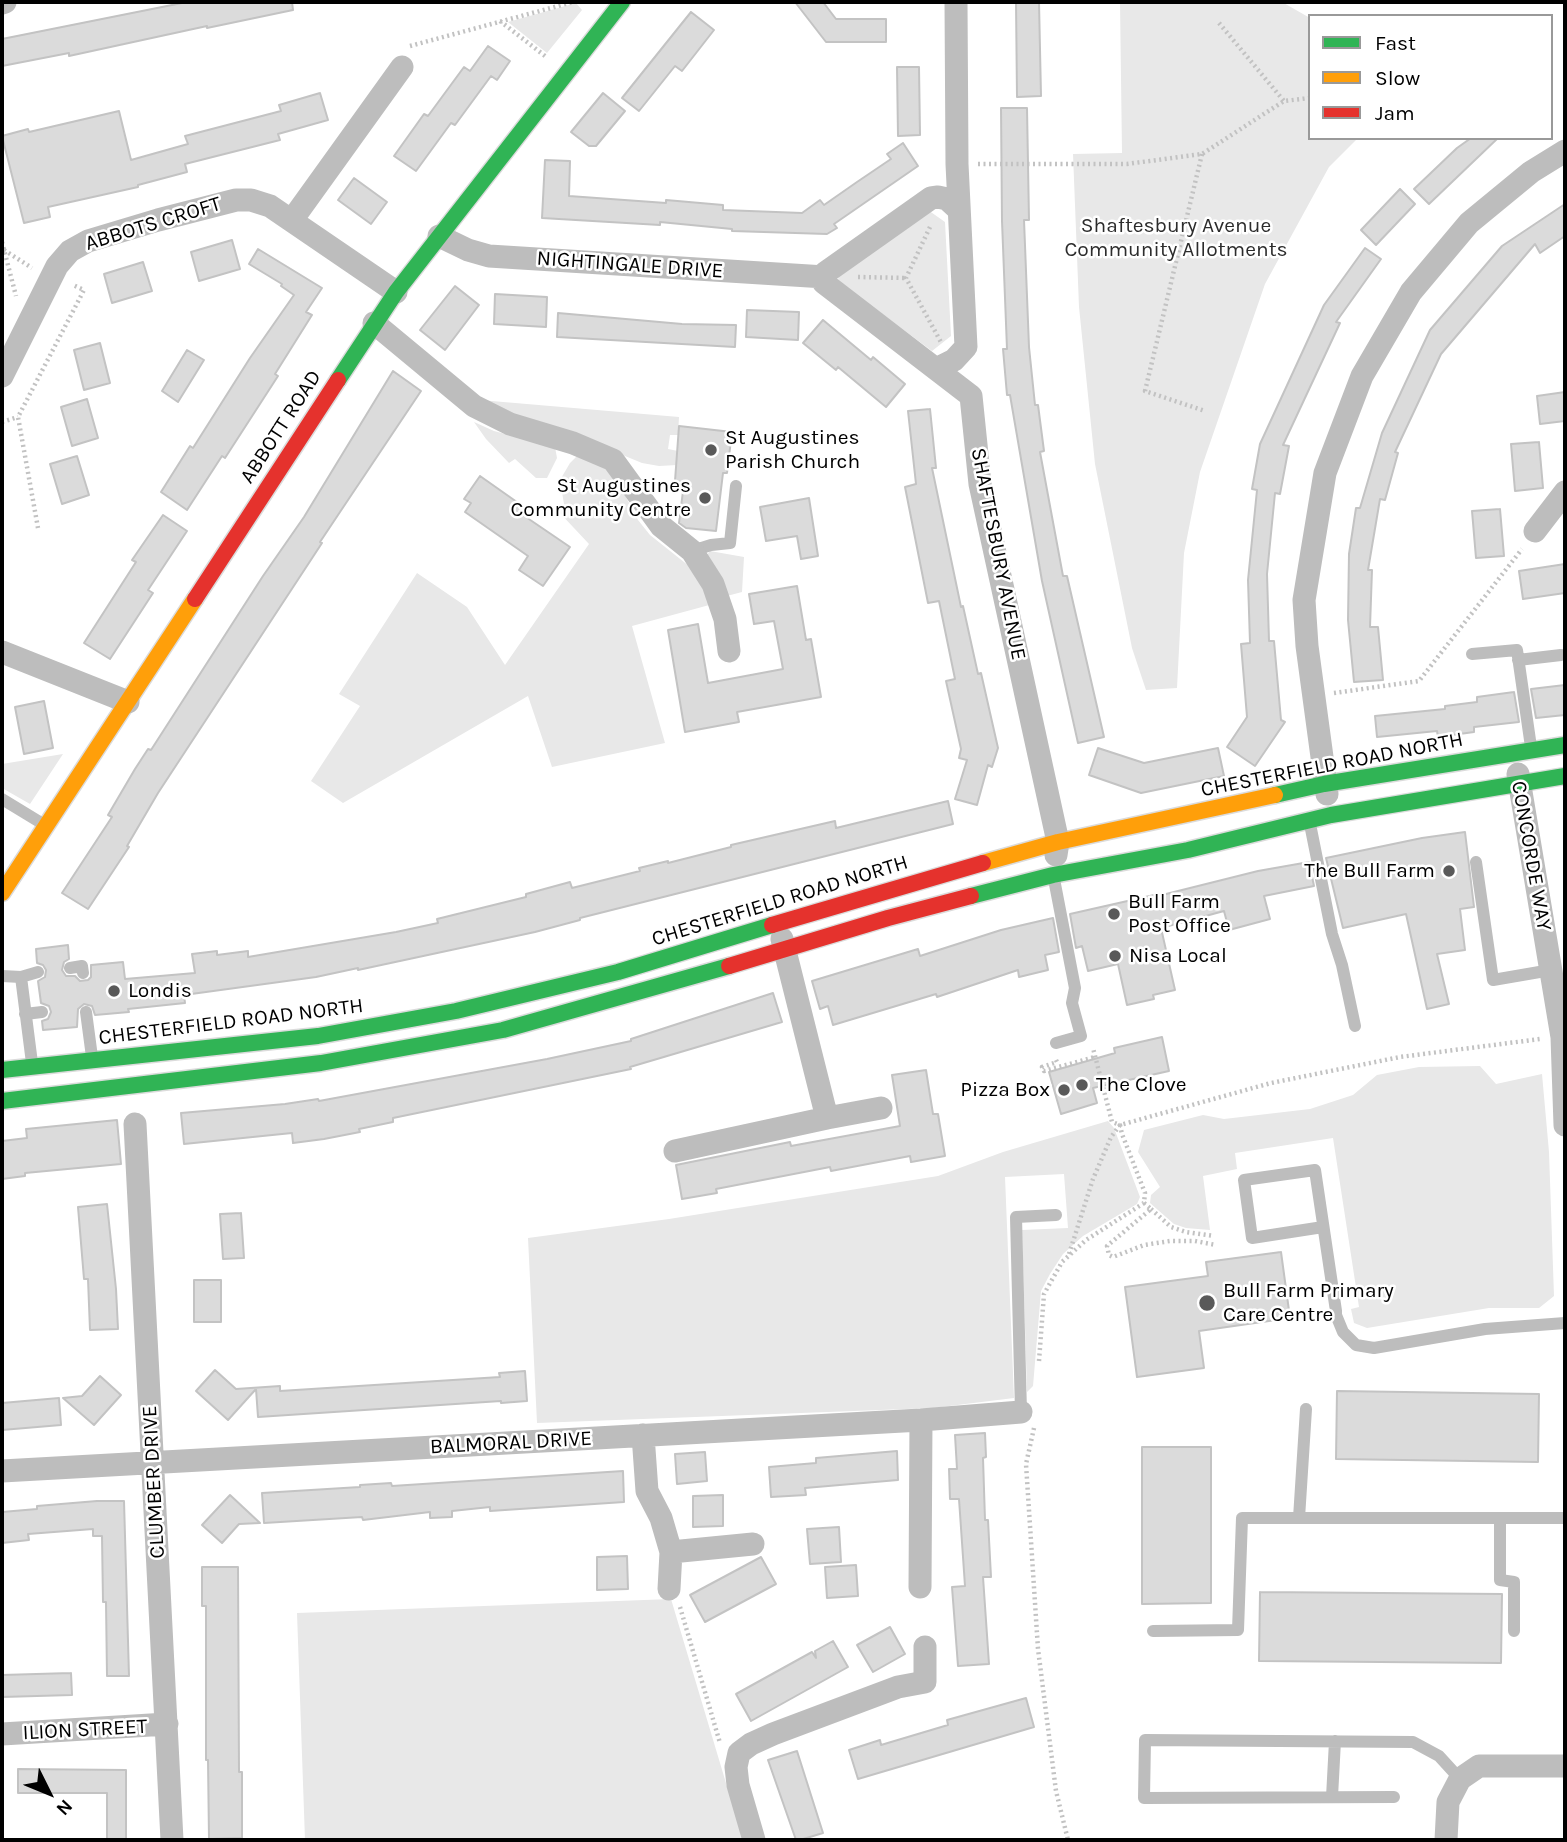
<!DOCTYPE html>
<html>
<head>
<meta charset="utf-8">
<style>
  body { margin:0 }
  #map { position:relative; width:1567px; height:1842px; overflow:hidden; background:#fff; font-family:Karla,sans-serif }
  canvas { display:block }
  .frame { position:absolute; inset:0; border:4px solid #000; pointer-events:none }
  .legend { position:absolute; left:1308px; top:14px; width:245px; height:126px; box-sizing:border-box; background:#fff; border:2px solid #999; margin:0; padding:9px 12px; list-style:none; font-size:21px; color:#000 }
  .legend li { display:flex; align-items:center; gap:14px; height:35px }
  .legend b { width:35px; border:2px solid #999 }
  .north { position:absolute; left:14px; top:1758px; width:70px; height:70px; -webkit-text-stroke:5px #fff; paint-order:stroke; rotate:133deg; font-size:19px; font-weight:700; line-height:28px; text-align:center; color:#000 }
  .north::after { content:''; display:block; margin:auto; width:24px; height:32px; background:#000; clip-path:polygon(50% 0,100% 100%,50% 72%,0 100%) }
</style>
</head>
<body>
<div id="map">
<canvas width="1567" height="1842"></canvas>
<div class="frame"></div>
<ul class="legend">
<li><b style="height:9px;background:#30b455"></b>Fast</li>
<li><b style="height:9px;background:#ff9f0a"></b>Slow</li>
<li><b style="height:9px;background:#e5322d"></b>Jam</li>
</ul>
<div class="north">N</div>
</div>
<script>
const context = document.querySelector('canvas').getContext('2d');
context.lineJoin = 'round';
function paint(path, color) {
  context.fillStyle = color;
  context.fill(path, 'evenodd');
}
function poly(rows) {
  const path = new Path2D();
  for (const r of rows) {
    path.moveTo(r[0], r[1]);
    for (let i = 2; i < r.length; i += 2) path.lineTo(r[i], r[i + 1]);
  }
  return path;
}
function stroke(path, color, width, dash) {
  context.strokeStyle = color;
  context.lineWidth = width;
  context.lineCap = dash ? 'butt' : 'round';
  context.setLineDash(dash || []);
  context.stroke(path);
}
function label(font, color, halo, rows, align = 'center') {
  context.font = font + ' Karla,sans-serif';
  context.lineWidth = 5;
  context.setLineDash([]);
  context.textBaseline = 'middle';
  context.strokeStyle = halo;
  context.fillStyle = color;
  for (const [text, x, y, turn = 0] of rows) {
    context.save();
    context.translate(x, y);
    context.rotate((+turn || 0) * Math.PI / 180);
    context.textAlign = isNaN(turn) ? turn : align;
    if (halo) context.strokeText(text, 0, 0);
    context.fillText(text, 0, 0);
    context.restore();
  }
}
const green = poly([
  [1120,2,1282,2,1310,18,1310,138,1358,138,1329,167,1265,284,1200,472,1184,553,1177,688,1146,690,1132,648,1095,464,1079,307,1073,154,1122,153],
  [576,3,582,10,547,53,508,22],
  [928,210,945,222,951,336,932,351,838,281,839,271],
  [480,400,679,417,678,435,670,435,668,449,678,451,677,465,659,466,642,463,586,440,525,422],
  [474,422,494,431,555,447,557,458,547,478,536,478,515,459,509,463,486,439],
  [584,456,607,469,619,484,638,520,650,535,694,570,713,604,632,626,665,743,552,767,528,696,343,803,311,781,360,706,339,694,417,573,467,607,505,665,589,544,558,511,564,504,560,480,570,463,576,457],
  [710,551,744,557,742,592,723,597,707,555],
  [63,754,30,804,2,788,2,764],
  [1480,1066,1496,1084,1542,1074,1549,1152,1554,1296,1539,1308,1489,1308,1367,1328,1354,1323,1351,1309,1359,1307,1333,1138,1235,1153,1237,1169,1203,1176,1210,1230,1186,1228,1174,1224,1150,1203,1151,1195,1160,1187,1138,1152,1144,1130,1203,1115,1224,1119,1310,1109,1353,1095,1377,1075,1419,1067],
  [1108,1121,1114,1128,1140,1197,1137,1204,1083,1236,1063,1254,1050,1274,1041,1291,1033,1386,1027,1392,1022,1230,1068,1228,1064,1174,1005,1177,1014,1398,933,1408,537,1423,528,1238,669,1219,938,1176,1003,1152],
  [671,1599,743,1840,305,1840,297,1613]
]);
const building = poly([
  [187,2,292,2,293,10,207,28,207,26,69,56,69,53,2,66,2,39,187,2],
  [795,2,823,2,836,19,886,19,886,42,826,42,795,2],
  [1016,2,1039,2,1041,96,1017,97,1016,2],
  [691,12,714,30,682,71,675,66,639,111,622,98,691,12],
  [488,46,510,61,497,80,491,76,455,125,451,123,416,171,394,156,424,114,428,116,464,67,470,71,488,46],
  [897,67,919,67,920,135,898,136,897,67],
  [320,93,328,120,278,134,280,140,185,164,187,172,138,185,138,187,48,207,50,217,24,223,2,136,28,129,29,132,119,111,131,160,188,144,185,136,281,111,279,105,320,93],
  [603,93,625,111,596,146,589,146,571,132,603,93],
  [1001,108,1027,108,1029,220,1024,220,1029,347,1035,405,1038,405,1044,451,1040,452,1063,576,1067,576,1104,737,1078,743,1042,581,1010,395,1007,395,1003,349,1007,349,1002,221,1001,108],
  [1471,138,1498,138,1429,204,1414,189,1457,148,1471,138],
  [903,143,918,166,834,224,837,228,827,234,732,231,732,229,660,222,660,225,542,218,545,160,570,161,569,196,666,203,666,200,723,205,723,210,802,213,820,200,824,205,857,182,891,159,887,154,903,143],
  [354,178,387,202,371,224,338,200,354,178],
  [1400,189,1415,204,1376,245,1361,230,1400,189],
  [1565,204,1565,236,1540,253,1535,244,1441,354,1395,452,1398,453,1385,500,1380,499,1368,570,1372,570,1370,627,1378,627,1383,680,1354,682,1348,620,1349,554,1356,508,1360,508,1382,433,1430,330,1502,246,1565,204],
  [232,240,240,269,199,281,191,252,232,240],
  [1365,248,1381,259,1336,322,1340,323,1283,445,1289,446,1280,494,1275,493,1267,574,1269,641,1274,641,1281,720,1285,722,1255,766,1227,747,1247,717,1241,644,1250,643,1248,580,1257,490,1252,489,1260,444,1324,305,1365,248],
  [258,249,322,288,306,312,312,315,275,374,278,376,225,458,222,456,187,510,161,492,190,446,193,448,250,358,294,295,281,286,282,284,249,264,258,249],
  [143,262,152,291,112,303,104,274,143,262],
  [455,286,479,305,445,350,420,330,455,286],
  [495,294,547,297,546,327,494,324,495,294],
  [747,310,799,312,798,340,746,337,747,310],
  [558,313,682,324,736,325,735,347,557,337,558,313],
  [823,320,871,360,873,357,905,384,886,407,838,367,836,370,803,343,823,320],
  [100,343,110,383,84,390,74,350,100,343],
  [187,350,204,360,178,402,162,391,187,350],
  [393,371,421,391,346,503,320,542,322,543,158,793,127,846,129,847,88,909,62,893,112,817,108,815,135,769,148,749,151,750,263,576,304,517,393,371],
  [1565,392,1565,421,1540,424,1537,396,1565,392],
  [87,399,98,438,72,446,61,407,87,399],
  [930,409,936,468,932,468,961,607,963,606,978,674,981,673,998,748,992,767,988,765,977,805,955,799,967,760,959,758,961,749,946,681,955,679,939,601,928,603,905,487,916,484,908,411,930,409],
  [679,426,732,432,727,473,723,473,716,531,686,528,679,523,684,483,675,481,679,426],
  [1539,442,1543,488,1515,491,1511,444,1539,442],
  [77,456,89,495,62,504,50,464,77,456],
  [480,476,524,507,520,513,570,547,543,586,519,570,528,556,465,512,471,503,464,499,480,476],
  [809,498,818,556,801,559,797,536,766,541,760,507,809,498],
  [1500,509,1504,556,1476,558,1472,511,1500,509],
  [163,515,187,531,148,590,153,593,110,659,84,643,136,562,132,560,163,515],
  [1565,564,1565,593,1523,599,1519,571,1565,564],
  [797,586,806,640,811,639,821,697,737,712,739,722,685,732,668,630,698,624,708,683,783,669,774,621,754,624,749,594,797,586],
  [1565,685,1565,715,1536,718,1531,689,1565,685],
  [1514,692,1519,722,1474,727,1474,732,1438,737,1437,731,1377,737,1375,716,1445,709,1445,706,1477,702,1477,697,1514,692],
  [44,701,53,748,24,754,15,707,44,701],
  [1098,748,1144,763,1218,748,1224,776,1141,793,1089,775,1098,748],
  [948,801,953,824,580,918,580,920,535,932,358,970,358,968,316,977,184,995,185,1003,128,1009,129,1012,95,1015,92,1006,84,1004,78,1009,77,1027,43,1030,42,1021,48,1019,51,1012,49,1006,41,1003,38,981,45,977,46,970,43,965,37,963,36,949,68,945,69,959,64,962,62,970,66,976,75,976,80,981,88,980,91,977,91,965,123,962,125,979,195,973,192,954,217,951,217,955,248,951,248,957,396,932,438,923,437,919,526,897,526,894,570,882,572,888,640,871,639,868,668,861,668,863,731,847,731,845,835,821,836,828,948,801],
  [1465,832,1474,907,1460,909,1465,950,1437,954,1449,1004,1427,1009,1406,914,1343,928,1326,858,1422,838,1465,832],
  [1309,862,1314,886,1264,896,1270,919,1229,930,1224,911,1161,928,1175,990,1153,995,1154,999,1127,1005,1118,964,1088,971,1082,946,1076,948,1070,914,1154,895,1154,897,1258,871,1309,862],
  [1053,918,1059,952,1045,955,1048,970,1019,977,1018,970,937,997,936,994,833,1025,828,1006,820,1009,812,981,918,949,920,956,1001,930,1053,918],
  [773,993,782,1022,630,1067,631,1069,393,1118,393,1122,359,1129,360,1132,324,1139,293,1143,292,1133,184,1144,181,1113,285,1104,318,1099,319,1101,547,1059,631,1041,631,1039,773,993],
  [1162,1037,1169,1071,1093,1088,1097,1103,1061,1114,1049,1072,1115,1053,1114,1048,1162,1037],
  [926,1070,933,1114,938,1114,945,1156,911,1162,910,1156,831,1171,830,1167,716,1189,717,1193,682,1199,676,1165,790,1142,791,1146,900,1126,892,1075,926,1070],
  [117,1120,121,1164,25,1173,25,1176,2,1179,2,1141,27,1138,26,1129,117,1120],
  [107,1204,116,1289,118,1329,90,1330,88,1279,84,1279,78,1207,107,1204],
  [241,1213,244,1258,223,1259,220,1214,241,1213],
  [1281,1252,1290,1318,1199,1331,1204,1368,1137,1377,1125,1287,1208,1276,1206,1262,1281,1252],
  [194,1280,221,1280,221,1322,194,1322,194,1280],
  [215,1370,236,1389,280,1386,280,1391,500,1377,499,1373,525,1371,527,1401,501,1403,501,1401,258,1417,256,1389,228,1420,196,1391,215,1370],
  [100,1376,121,1395,94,1425,63,1398,82,1396,100,1376],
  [1337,1391,1539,1394,1538,1462,1336,1459,1337,1391],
  [59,1398,61,1425,2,1430,2,1403,59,1398],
  [985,1433,986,1457,983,1458,985,1520,988,1520,991,1577,983,1577,989,1664,958,1666,952,1587,965,1586,959,1499,950,1499,949,1469,957,1469,955,1435,985,1433],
  [1142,1447,1211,1447,1211,1603,1142,1604,1142,1447],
  [897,1451,898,1480,805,1488,806,1495,771,1497,769,1467,816,1463,816,1458,897,1451],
  [705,1452,707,1481,677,1484,675,1454,705,1452],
  [623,1471,624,1502,490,1511,490,1507,452,1511,452,1517,430,1518,430,1512,363,1520,362,1517,264,1523,262,1493,360,1487,360,1485,391,1483,392,1486,623,1471],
  [230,1495,260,1523,239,1524,222,1543,202,1525,230,1495],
  [723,1495,723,1526,693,1527,693,1496,723,1495],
  [97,1501,124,1501,129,1676,107,1676,106,1602,103,1602,102,1536,93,1536,93,1529,28,1534,29,1540,2,1543,2,1512,37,1509,37,1506,97,1501],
  [839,1527,841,1562,810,1564,807,1529,839,1527],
  [627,1556,628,1589,597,1590,597,1557,627,1556],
  [761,1557,776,1584,705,1622,690,1595,761,1557],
  [856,1565,858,1596,827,1598,825,1567,856,1565],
  [202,1567,238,1567,239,1772,242,1772,242,1838,209,1839,208,1760,206,1760,206,1606,202,1606,202,1567],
  [1260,1592,1502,1594,1501,1663,1259,1661,1260,1592],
  [890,1627,905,1654,873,1672,857,1645,890,1627],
  [833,1641,848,1667,751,1721,736,1694,812,1652,816,1658,815,1651,833,1641],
  [71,1673,72,1695,2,1697,2,1675,71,1673],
  [1026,1698,1034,1727,858,1779,849,1750,880,1740,881,1745,948,1725,947,1720,1026,1698],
  [797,1751,823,1833,800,1840,796,1840,768,1760,797,1751],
  [18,1769,126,1770,126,1840,107,1840,107,1793,18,1793,18,1769]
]);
const path = poly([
  [500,21,545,56],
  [1219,23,1284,101],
  [410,46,573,2],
  [1202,154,1145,391,1205,411],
  [978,164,1127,164,1202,154,1284,101,1310,98],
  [930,227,906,278,942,344],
  [2,242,16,296],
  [4,250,32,268],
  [858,277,906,278],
  [2,422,18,417],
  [38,528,18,417,84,290,73,285],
  [1334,693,1419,681,1522,549],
  [1056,1060,1057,1062,1042,1067,1044,1071,1095,1057],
  [1144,1203,1151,1209,1107,1246,1109,1255,1113,1257,1144,1245,1170,1241,1195,1241,1216,1245],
  [1151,1209,1171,1227,1186,1232,1214,1236],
  [1069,1254,1093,1179,1111,1137,1120,1125,1271,1083,1400,1057,1540,1039],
  [1039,1361,1044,1294,1062,1262,1086,1240,1144,1203,1145,1193,1122,1134,1120,1125,1112,1122,1093,1048],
  [1034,1428,1026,1464,1038,1649,1056,1791,1068,1840],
  [680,1607,720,1743]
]);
const lane = poly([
  [692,551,711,545,730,543,736,486],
  [1472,654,1517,650,1531,747],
  [1518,660,1561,655],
  [2,799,43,824],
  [1310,824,1332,934,1342,965,1355,1026],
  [1476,862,1493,980,1551,970],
  [1054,879,1075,988,1072,1003,1081,1036,1056,1043],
  [70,968,82,966,83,973],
  [2,976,21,977,38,972],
  [21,977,32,1063],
  [86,1012,92,1057],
  [25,1014,42,1012],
  [1323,1227,1252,1238,1244,1180,1315,1170,1336,1311,1336,1315,1343,1332,1356,1345,1374,1348,1485,1329,1565,1323],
  [1021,1412,1016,1217,1056,1215],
  [1299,1518,1306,1409],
  [1500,1519,1500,1580,1514,1582,1514,1631],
  [1153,1631,1238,1630,1242,1518,1565,1518],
  [1332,1797,1335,1741],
  [1394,1797,1144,1798,1145,1740,1413,1742,1439,1756,1460,1779]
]);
const street = poly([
  [2,3,5,2],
  [959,210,947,199,938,197,931,198,825,273,824,283,971,396,980,484,1058,842,1056,855],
  [292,220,402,67],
  [439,236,468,250,489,256,825,277],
  [374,323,474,406,510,424,573,443,613,460,661,526,692,551,713,584,725,619,729,651],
  [936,369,954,360,966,347,957,164,956,2],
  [2,376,57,266,70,251,88,241,158,220,236,200,251,200,270,206,396,292],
  [1535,531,1565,492],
  [2,652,128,702],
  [1518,774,1562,1037,1565,1125],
  [1327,794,1307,646,1304,600,1325,473,1362,376,1411,292,1469,223,1531,172,1565,151],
  [782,939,827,1118,881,1108],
  [135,1124,172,1840],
  [675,1151,827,1118],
  [643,1435,647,1491,661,1518,671,1552,669,1589],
  [2,1471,921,1420,1021,1412],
  [671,1552,753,1544],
  [920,1587,921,1420],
  [2,1734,167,1724],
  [754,1840,738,1785,736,1767,739,1753,751,1744,773,1734,898,1687,925,1682,925,1647],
  [1446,1840,1448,1802,1460,1779,1479,1766,1565,1766]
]);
const fast = poly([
  [338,380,396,292,622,2],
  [1275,795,1324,784,1565,745],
  [971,896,1053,875,1188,850,1331,815,1565,776],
  [2,1070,318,1036,456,1011,618,972,772,925],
  [2,1101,321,1063,503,1030,729,966]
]);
const slow = poly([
  [983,863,1058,842,1275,795],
  [2,893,195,599]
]);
const jam = poly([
  [195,599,338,380],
  [772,925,983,863],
  [729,966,888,918,971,896]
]);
const markers = [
  [711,450,7,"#595959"],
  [705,498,7,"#595959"],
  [1449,871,7,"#595959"],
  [1114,914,7,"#595959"],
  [1115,956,7,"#595959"],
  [114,991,7,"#595959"],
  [1082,1085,7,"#595959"],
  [1064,1090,7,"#595959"],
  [1207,1303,9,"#595959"]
];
const streetNames = [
  ["ABBOTS CROFT",153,224,-17],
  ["NIGHTINGALE DRIVE",630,265,4],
  ["ABBOTT ROAD",281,427,-57],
  ["SHAFTESBURY AVENUE",998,554,79],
  ["CHESTERFIELD ROAD NORTH",1332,765,-11],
  ["CONCORDE WAY",1531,856,80],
  ["CHESTERFIELD ROAD NORTH",780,901,-17],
  ["CHESTERFIELD ROAD NORTH",231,1022,-7],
  ["BALMORAL DRIVE",511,1443,-3],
  ["CLUMBER DRIVE",154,1482,-93],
  ["ILION STREET",85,1730,-3]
];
const parkNames = [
  ["Shaftesbury Avenue",1176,226],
  ["Community Allotments",1176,250]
];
const poiNames = [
  ["St Augustines",725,438],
  ["Parish Church",725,462],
  ["St Augustines",691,486,"right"],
  ["Community Centre",691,510,"right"],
  ["The Bull Farm",1435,871,"right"],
  ["Bull Farm",1128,902],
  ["Post Office",1128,926],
  ["Nisa Local",1129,956],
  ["Londis",128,991],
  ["The Clove",1096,1085],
  ["Pizza Box",1050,1090,"right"],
  ["Bull Farm Primary",1223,1291],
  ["Care Centre",1223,1315]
];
paint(green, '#e8e8e8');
paint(building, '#dbdbdb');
stroke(building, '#c3c3c3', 2);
stroke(fast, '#dbdbdb', 19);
stroke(slow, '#dbdbdb', 19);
stroke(jam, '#dbdbdb', 19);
stroke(path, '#c2c2c2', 4.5, [2, 3.5]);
stroke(lane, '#bdbdbd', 12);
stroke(street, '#bdbdbd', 23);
stroke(fast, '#30b455', 16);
stroke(slow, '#ff9f0a', 16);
stroke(jam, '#e5322d', 16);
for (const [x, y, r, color] of markers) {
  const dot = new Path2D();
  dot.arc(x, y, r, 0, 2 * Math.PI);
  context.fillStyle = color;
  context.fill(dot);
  stroke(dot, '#fff', 2.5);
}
label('21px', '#000', '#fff', streetNames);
label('21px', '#2c2c2c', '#fff', parkNames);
label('21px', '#000', '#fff', poiNames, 'left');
</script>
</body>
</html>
